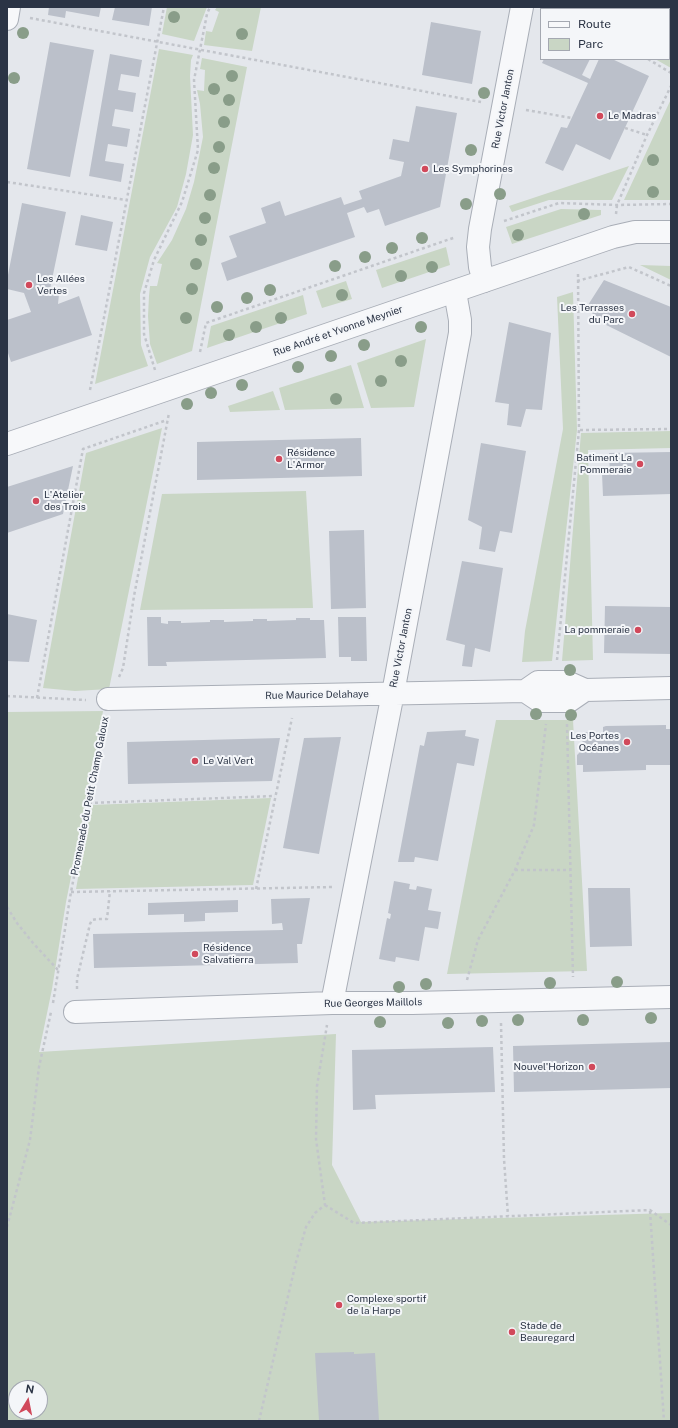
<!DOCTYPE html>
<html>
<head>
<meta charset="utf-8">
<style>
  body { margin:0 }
  #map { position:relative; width:678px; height:1428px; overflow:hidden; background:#e4e7ec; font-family:"Public Sans",sans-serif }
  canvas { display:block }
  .frame { position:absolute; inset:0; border:8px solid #2b3445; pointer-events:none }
  .legend { position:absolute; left:540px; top:8px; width:130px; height:52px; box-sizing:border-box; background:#f4f6f9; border:1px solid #a4a8b1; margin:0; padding:5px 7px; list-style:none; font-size:12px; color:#2b3445 }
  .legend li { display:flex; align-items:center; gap:8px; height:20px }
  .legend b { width:20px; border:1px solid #a4a8b1 }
  .north { position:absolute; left:8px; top:1380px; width:40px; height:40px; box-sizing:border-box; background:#f4f6f9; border:1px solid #a4a8b1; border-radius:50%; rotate:10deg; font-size:11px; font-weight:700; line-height:16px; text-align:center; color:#2b3445 }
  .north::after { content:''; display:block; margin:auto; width:14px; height:18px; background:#d1495b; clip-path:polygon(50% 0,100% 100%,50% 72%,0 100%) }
</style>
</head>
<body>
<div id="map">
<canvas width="678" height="1428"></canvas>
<div class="frame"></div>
<ul class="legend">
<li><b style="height:5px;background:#f7f8fa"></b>Route</li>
<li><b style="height:11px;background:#c9d6c5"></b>Parc</li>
</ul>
<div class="north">N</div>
</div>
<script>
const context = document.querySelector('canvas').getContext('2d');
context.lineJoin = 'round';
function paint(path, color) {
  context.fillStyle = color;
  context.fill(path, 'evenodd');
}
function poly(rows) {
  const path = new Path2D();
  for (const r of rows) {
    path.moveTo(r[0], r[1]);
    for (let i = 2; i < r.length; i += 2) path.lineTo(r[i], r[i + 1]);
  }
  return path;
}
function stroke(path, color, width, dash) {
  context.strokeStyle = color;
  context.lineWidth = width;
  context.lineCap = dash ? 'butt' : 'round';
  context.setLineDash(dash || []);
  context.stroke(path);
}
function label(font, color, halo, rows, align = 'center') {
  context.font = font + ' "Public Sans",sans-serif';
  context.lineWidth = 4;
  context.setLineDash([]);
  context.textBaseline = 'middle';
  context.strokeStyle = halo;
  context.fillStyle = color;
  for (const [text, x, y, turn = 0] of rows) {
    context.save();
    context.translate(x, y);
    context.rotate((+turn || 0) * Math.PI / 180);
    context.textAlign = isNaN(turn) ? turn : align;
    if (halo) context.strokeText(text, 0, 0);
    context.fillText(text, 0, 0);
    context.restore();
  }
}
const green = poly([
  [167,7,207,7,194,41,162,34],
  [217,7,261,7,252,51,204,45,206,31,212,32,219,12,215,10],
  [567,7,610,7,613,9,571,9],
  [669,41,671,43,671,68,655,59,669,59],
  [159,49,193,55,191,60,190,76,193,135,186,174,177,207,150,257,140,294,141,345,148,366,95,384],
  [202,58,247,67,192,351,157,364,150,344,148,316,149,296,150,286,157,286,162,264,157,263,172,240,186,209,194,182,203,137,200,104,197,90,204,91,205,70,200,69],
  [671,99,671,200,624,200],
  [629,166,612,200,549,200,512,212,509,206],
  [561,209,601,210,601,215,512,244,506,227],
  [446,247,450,265,382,288,376,270],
  [640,265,671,266,671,280],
  [346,281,352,299,322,308,316,291],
  [573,292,577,430,552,661,522,662,525,631,563,429,557,297],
  [303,295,307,314,207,348,211,326],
  [426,339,414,407,371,408,357,363],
  [351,365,364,408,285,410,279,388],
  [273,391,280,410,230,412,228,406],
  [162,428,109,689,75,691,43,688,86,453],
  [671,431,671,448,588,450,593,660,562,661,581,433],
  [306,491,313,608,140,610,162,494],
  [103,711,96,752,66,902,52,989,39,1052,336,1034,332,1165,361,1222,671,1213,671,1421,7,1421,7,712],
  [16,1388,40,1388,40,1412,16,1412],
  [496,720,573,720,587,971,447,974],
  [271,798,253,885,76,889,91,805]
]);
const building = poly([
  [49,7,101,7,99,17,66,11,65,18,48,15],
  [115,7,152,7,149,26,112,20],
  [431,22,481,31,472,84,422,75],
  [50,42,94,50,70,177,27,169],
  [110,54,142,60,139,77,121,74,118,90,136,93,133,112,115,109,112,126,130,129,127,147,108,144,105,161,124,164,121,182,89,176],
  [544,59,590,59,582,75,590,79,599,59,612,59,649,76,610,160,576,144,563,171,545,163,561,127,567,128,588,83,542,63],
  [416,106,457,113,440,207,385,226,379,209,367,213,364,207,347,213,355,237,227,281,221,263,237,257,229,236,266,223,261,208,280,201,285,216,341,197,344,205,362,199,359,191,401,176,404,162,389,159,393,139,409,142],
  [22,203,66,212,50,289,56,291,59,294,58,304,79,296,92,335,11,362,7,350,7,320,31,312,24,293,7,289,7,280],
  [81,215,113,222,107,251,75,245],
  [604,280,671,307,671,357,596,320,588,305],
  [509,322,551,333,542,410,526,409,521,427,507,425,509,404,495,402],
  [361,438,362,476,197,480,197,442],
  [481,443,526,451,512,533,500,531,495,552,479,549,482,527,468,520],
  [671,452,671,494,603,496,602,474,610,474,609,453],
  [73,466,63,514,7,533,7,487],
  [364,530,366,608,331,609,329,531],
  [462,561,503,568,490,652,475,648,472,667,462,666,465,645,446,640],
  [605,606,671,607,671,654,604,653],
  [7,614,37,620,29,662,7,661],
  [147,617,161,617,161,623,168,624,168,621,181,621,181,623,210,622,210,620,224,620,224,622,253,621,253,619,267,619,267,621,296,620,296,618,310,618,310,620,324,620,326,658,166,662,167,666,148,666],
  [338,617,366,617,367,661,351,661,351,657,339,657],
  [666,725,666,729,671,729,671,765,646,765,646,770,583,772,583,765,577,765,577,755,580,752,583,752,582,732,603,732,603,727,606,726],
  [466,730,465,736,479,739,474,766,457,763,438,861,415,857,414,862,398,862,420,745,424,746,427,732],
  [341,737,319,854,283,848,304,738],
  [280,738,272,781,128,784,127,742],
  [394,881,410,884,409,889,416,890,417,886,432,889,428,910,441,912,438,929,425,927,419,961,396,957,395,962,379,959,387,918,390,919,391,914,388,913],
  [588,888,630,888,632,946,590,947],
  [310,898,302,944,297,944,298,963,94,968,93,934,283,930,282,923,272,924,271,899],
  [238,900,238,912,205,913,205,921,184,922,184,914,148,915,148,903],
  [671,1042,671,1088,514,1092,513,1046],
  [493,1047,495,1092,375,1095,376,1109,353,1110,352,1050],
  [354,1352,354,1354,375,1353,379,1421,319,1421,315,1353]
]);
const path = poly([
  [563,7,566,9],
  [30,18,481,102],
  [648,59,671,73],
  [526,110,572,118],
  [625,128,647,135],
  [7,182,126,200],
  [616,214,617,205,647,135,671,86],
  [504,221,559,203,617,205,671,204],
  [577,281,629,267,671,286],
  [200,352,206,323,456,237],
  [155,370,144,334,144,293,154,260,182,202,198,150,194,80,207,14,210,7],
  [90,390,164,7],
  [580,430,671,429],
  [557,660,579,430,578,272],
  [119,677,123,668,134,596,169,413],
  [7,696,86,700],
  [37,698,83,449,167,420],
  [567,724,573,977],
  [89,803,275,796],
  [515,870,570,870],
  [256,889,292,718],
  [71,892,333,887],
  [7,907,17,923,33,943,58,970],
  [467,980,478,940,515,870,534,825,546,724],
  [77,989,77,979,90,924,92,920,97,919,107,919,110,891],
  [53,1003,71,892,104,721],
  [501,1023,504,1159,508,1216],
  [325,1205,354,1223,650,1210,671,1225],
  [650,1211,664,1421],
  [7,1227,30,1140,39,1067,51,1012],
  [259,1421,296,1262,306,1227,315,1213,325,1205,316,1139,317,1086,327,1025]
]);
const minor = poly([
  [7,19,9,7],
  [484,281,480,267,478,247,480,229,522,7],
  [525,691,538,682,567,682,585,690,671,688],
  [108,699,525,691,540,701,569,701,585,690],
  [332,1003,393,693,460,333,460,320,455,292],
  [75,1012,332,1003,412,1003,671,997]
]);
const tertiary = poly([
  [659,7,662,9],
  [7,444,613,237,635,232,671,232]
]);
const trees = [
  [174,17],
  [23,33],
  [242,34],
  [232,76],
  [14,78],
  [214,89],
  [484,93],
  [229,100],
  [224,122],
  [219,147],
  [471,150],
  [653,160],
  [214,168],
  [653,192],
  [500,194],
  [210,195],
  [466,204],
  [584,214],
  [205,218],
  [518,235],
  [422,238],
  [201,240],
  [392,248],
  [365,257],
  [196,264],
  [335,266],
  [432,267],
  [401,276],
  [192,289],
  [270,290],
  [342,295],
  [247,298],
  [217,307],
  [186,318],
  [281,318],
  [256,327],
  [421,327],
  [229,335],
  [364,345],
  [331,356],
  [401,361],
  [298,367],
  [381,381],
  [242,385],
  [211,393],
  [336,399],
  [187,404],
  [570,670],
  [536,714],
  [571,715],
  [617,982],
  [550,983],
  [426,984],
  [399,987],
  [651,1018],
  [518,1020],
  [583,1020],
  [482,1021],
  [380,1022],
  [448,1023]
];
const markers = [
  [600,116,4,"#d1495b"],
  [425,169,4,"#d1495b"],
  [29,285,4,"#d1495b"],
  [632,314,4,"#d1495b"],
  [279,459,4,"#d1495b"],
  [640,464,4,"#d1495b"],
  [36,501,4,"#d1495b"],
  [638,630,4,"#d1495b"],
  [627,742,4,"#d1495b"],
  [195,761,4,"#d1495b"],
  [195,954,4,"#d1495b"],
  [592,1067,4,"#d1495b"],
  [339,1305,4,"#d1495b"],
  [512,1332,4,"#d1495b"]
];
const streetNames = [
  ["Rue Victor Janton",503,109,-79],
  ["Rue André et Yvonne Meynier",338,331,-19],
  ["Rue Victor Janton",401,648,-79],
  ["Rue Maurice Delahaye",317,695,-1],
  ["Promenade du Petit Champ Galoux",90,796,-79],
  ["Rue Georges Maillols",373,1003,-1]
];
const poiNames = [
  ["Le Madras",608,116],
  ["Les Symphorines",433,169],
  ["Les Allées",37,279],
  ["Vertes",37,291],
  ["Les Terrasses",624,308,"right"],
  ["du Parc",624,320,"right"],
  ["Résidence",287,453],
  ["L'Armor",287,465],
  ["Batiment La",632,458,"right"],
  ["Pommeraie",632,470,"right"],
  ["L'Atelier",44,495],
  ["des Trois",44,507],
  ["La pommeraie",630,630,"right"],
  ["Les Portes",619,736,"right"],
  ["Océanes",619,748,"right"],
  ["Le Val Vert",203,761],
  ["Résidence",203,948],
  ["Salvatierra",203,960],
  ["Nouvel'Horizon",584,1067,"right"],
  ["Complexe sportif",347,1299],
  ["de la Harpe",347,1311],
  ["Stade de",520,1326],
  ["Beauregard",520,1338]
];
paint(green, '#c9d6c5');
paint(building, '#bbc0ca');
stroke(minor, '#a9aeb7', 24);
stroke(tertiary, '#a9aeb7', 24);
stroke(path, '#c2c5cb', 2.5, [3, 3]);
stroke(minor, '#f7f8fa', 22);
stroke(tertiary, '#f7f8fa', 22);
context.fillStyle = '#899d89';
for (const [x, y] of trees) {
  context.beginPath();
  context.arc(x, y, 6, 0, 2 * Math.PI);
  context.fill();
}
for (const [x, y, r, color] of markers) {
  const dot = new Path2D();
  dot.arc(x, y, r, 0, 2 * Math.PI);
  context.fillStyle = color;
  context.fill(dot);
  stroke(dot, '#f4f6f9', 1.5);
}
label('10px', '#2b3445', '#f4f6f9', streetNames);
label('10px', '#2b3445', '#f4f6f9', poiNames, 'left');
</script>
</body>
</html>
